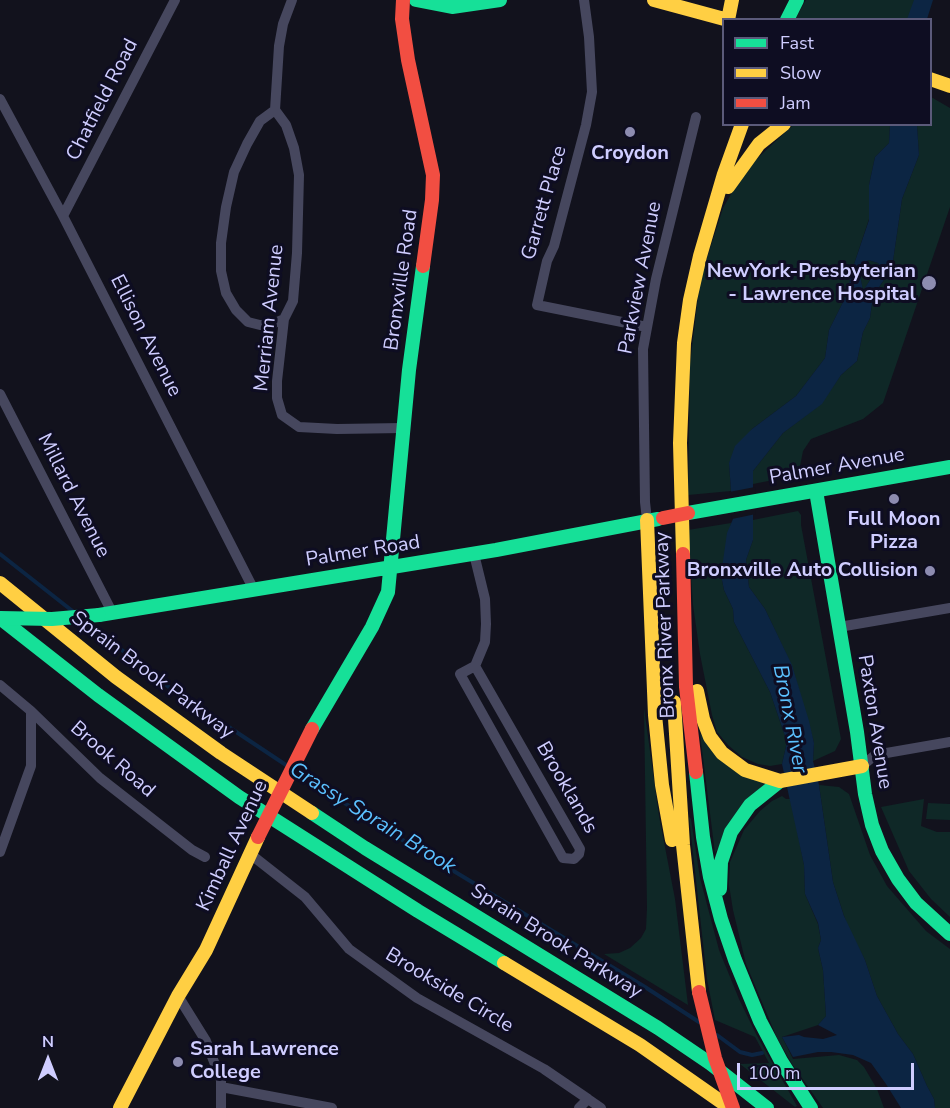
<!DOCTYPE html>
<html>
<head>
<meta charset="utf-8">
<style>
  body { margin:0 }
  #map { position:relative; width:950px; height:1108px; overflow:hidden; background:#12121d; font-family:"Nunito Sans",sans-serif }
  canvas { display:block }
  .legend { position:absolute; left:722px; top:18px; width:210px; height:108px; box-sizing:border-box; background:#0e0d22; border:2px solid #5b5a7a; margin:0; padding:8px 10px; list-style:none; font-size:18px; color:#cfcdff }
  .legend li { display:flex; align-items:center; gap:12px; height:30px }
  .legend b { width:30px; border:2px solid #5b5a7a }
  .north { position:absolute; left:18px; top:1030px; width:60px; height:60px; -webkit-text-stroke:4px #0e0d22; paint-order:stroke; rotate:0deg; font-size:16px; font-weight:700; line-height:24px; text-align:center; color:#cfcdff }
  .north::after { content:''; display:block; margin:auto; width:21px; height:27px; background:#cfcdff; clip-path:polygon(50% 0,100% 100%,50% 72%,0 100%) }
  .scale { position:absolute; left:737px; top:1063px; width:177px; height:27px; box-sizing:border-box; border:3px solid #cfcdff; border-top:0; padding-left:8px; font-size:18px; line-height:21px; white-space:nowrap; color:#cfcdff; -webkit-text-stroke:4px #0e0d22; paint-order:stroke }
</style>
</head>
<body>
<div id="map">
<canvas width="950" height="1108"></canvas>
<ul class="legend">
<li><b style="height:8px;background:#16e098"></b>Fast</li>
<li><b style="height:8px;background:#ffcf43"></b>Slow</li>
<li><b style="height:8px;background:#f24e42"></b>Jam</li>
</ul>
<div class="north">N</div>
<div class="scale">100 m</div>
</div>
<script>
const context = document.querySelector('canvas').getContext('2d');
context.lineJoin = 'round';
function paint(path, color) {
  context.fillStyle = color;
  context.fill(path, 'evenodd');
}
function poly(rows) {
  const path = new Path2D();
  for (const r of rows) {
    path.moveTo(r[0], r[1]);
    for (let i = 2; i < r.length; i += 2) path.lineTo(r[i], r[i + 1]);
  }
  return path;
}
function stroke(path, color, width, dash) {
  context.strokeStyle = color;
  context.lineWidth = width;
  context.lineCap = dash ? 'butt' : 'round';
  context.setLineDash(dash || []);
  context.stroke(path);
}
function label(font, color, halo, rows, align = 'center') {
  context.font = font + ' "Nunito Sans",sans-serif';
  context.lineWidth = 6;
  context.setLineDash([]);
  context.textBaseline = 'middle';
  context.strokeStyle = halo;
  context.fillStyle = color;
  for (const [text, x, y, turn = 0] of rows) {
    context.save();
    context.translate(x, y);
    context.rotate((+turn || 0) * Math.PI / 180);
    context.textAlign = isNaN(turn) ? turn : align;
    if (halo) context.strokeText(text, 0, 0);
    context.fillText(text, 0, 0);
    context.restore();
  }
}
const green = poly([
  [806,0,928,0,923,19,796,18],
  [931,97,950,108,950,207,883,403,863,419,811,439,803,451,799,471,778,479,753,484,753,471,783,433,821,404,841,375,857,361,863,332,870,318,873,296,892,268,902,199,919,155,917,125,930,124],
  [793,125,890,125,889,143,875,157,869,185,869,219,852,270,847,294,829,330,825,358,796,396,752,429,729,463,731,491,688,495,690,364,700,280,723,208,745,170],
  [868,260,878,263,881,267,879,273,870,280,863,292,860,274],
  [798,511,801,515,801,525,841,739,835,751,813,761,814,743,792,666,765,609,749,587,746,560,753,540,753,520],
  [731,523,721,575,724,590,733,609,734,622,770,692,787,742,782,764,770,766,758,764,742,757,728,745,717,732,712,715,700,654,693,605,688,530],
  [644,708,659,816,675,899,688,1005,604,954,619,953,630,948,641,938,646,929,647,908],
  [700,734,765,783,715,853],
  [819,785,839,787,849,794,870,855,887,886,926,931,950,949,950,1108,935,1108,934,1099,927,1086,913,1054,898,1034,877,996,865,960,848,928,833,882],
  [782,796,786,799,791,799,804,865,805,894,818,924,821,940,818,948,823,970,826,1016,818,1025,782,1037,793,1059,839,1055,857,1060,864,1067,877,1089,884,1108,823,1108,792,1064,777,1038,746,964,733,910,729,885,730,862,744,830,760,811,772,801],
  [924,799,921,826,937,832,950,832,950,917,931,899,909,871,881,807],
  [928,803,950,804,950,820,926,819],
  [689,817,691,819,700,878,719,950,739,999,756,1034,797,1106,795,1107,740,1064,769,1063,755,1037,715,1020,707,979]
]);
const water = poly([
  [914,0,933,0,927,19,907,19],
  [890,125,917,125,919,155,902,199,892,268,873,296,870,318,863,332,857,361,841,375,822,404,783,433,753,471,753,540,746,560,749,587,765,609,792,665,809,721,814,743,813,761,819,785,833,882,844,916,865,960,877,996,898,1034,913,1054,927,1086,934,1099,935,1108,901,1108,886,1084,871,1063,853,1055,831,1052,818,1052,793,1057,782,1037,799,1035,804,1037,823,1039,837,1035,818,1025,826,1016,823,970,818,948,821,940,818,923,805,894,804,865,782,764,787,742,770,692,734,622,733,609,724,590,721,575,727,533,733,519,729,463,735,446,752,429,796,396,825,358,829,330,847,294,852,270,869,220,869,185,875,157,889,143],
  [868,260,878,263,881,267,879,273,870,280,863,291,860,274]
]);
const pier = poly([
  [755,487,756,514,732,519,729,492]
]);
const stream = poly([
  [0,554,75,613],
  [85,621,170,688,289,767],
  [295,771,391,833,645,987,699,1022],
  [717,1035,740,1052,752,1055,762,1053]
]);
const street = poly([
  [292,0,283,24,279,46,275,110,286,125,294,148,299,175,297,253,293,301,284,319,277,381,277,398,282,415,299,427,337,429,403,428],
  [584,0,589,37,592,92,586,125,554,246,547,261,537,305,647,327],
  [0,99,63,216,254,590],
  [275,110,260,121,247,144,234,172,226,207,221,243,221,271,226,293,236,310,248,322,260,325,270,325,284,319],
  [63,216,175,0],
  [0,394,113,614],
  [647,520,645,502,643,349,656,279,696,117],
  [474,554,485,599,486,624,485,642,475,666,460,674,563,858,574,859,579,854,580,849,475,666],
  [839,627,950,608],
  [0,685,31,711,100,778,192,850,205,857],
  [862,766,875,755,950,742],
  [0,852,31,766,31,711],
  [249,853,305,897,349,949,417,998,544,1069,588,1099,579,1108],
  [178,996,206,1041,221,1080,221,1108],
  [221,1087,332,1108],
  [588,1099,601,1108]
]);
const fast = poly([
  [416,0,452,7,500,0],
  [787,20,797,0],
  [816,491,857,732,865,794,872,825,882,851,898,879,916,903,950,934],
  [688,513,950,467],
  [99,615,496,550,658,519],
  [0,618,98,695,239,797,418,911,504,963],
  [312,729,372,627,388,592,409,370,423,266],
  [696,772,703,837,710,877,721,919,735,960,760,1021,781,1061,811,1108],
  [312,813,365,848,658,1028,711,1064,767,1108],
  [720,889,721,862,731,832,750,805,780,781]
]);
const slow = poly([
  [654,0,728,20,732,0],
  [930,79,950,86],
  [728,187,759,144,784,124],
  [647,520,655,715,662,785,672,840],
  [683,554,680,443,684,343,690,300,700,256,724,174,742,124],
  [0,583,116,677,221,753,312,813],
  [697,691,703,719,710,737,722,753,745,770,780,781,862,766],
  [674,702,683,845,699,992],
  [504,963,640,1045,730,1108],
  [120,1108,178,996,206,950,258,837]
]);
const jam = poly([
  [403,0,402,19,408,60,433,175,432,200,423,266],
  [683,554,686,687,696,772]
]);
const fastBridge = poly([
  [0,618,52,619,99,615]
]);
const jamBridge = poly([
  [663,518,688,513],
  [258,837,312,729],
  [699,992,715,1058,733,1108]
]);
const markers = [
  [630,132,6,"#8d8cb0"],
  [929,283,8,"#8d8cb0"],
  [894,499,6,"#8d8cb0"],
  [930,571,6,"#8d8cb0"],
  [178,1062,6,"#8d8cb0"]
];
const streetNames = [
  ["Chatfield Road",103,100,-63],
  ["Garrett Place",545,203,-74],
  ["Parkview Avenue",641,278,-79],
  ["Bronxville Road",402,280,-82],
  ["Merriam Avenue",270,318,-84],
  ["Ellison Avenue",145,336,63],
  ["Palmer Avenue",837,467,-10],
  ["Millard Avenue",73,496,63],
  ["Palmer Road",363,552,-9],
  ["Bronx River Parkway",666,625,-92],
  ["Sprain Brook Parkway",152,676,37],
  ["Paxton Avenue",874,722,81],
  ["Brook Road",112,760,41],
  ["Brooklands",566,788,60],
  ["Kimball Avenue",233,846,-65],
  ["Sprain Brook Parkway",556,942,32],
  ["Brookside Circle",449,991,31]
];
const poiNames = [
  ["Croydon",630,154],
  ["NewYork-Presbyterian",916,272,"right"],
  ["- Lawrence Hospital",916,295,"right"],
  ["Full Moon",894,520],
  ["Pizza",894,543],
  ["Bronxville Auto Collision",918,571,"right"],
  ["Sarah Lawrence",190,1050,"left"],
  ["College",190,1073,"left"]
];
const waterNames = [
  ["Bronx River",789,719,79],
  ["Grassy Sprain Brook",372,819,32]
];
paint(green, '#0f2827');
paint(water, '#0c2543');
paint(pier, '#12121d');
stroke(stream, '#0c2543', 4);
stroke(street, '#46475e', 10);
stroke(fast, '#16e098', 14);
stroke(slow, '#ffcf43', 14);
stroke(jam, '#f24e42', 14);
stroke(fastBridge, '#16e098', 14);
stroke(jamBridge, '#f24e42', 14);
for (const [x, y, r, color] of markers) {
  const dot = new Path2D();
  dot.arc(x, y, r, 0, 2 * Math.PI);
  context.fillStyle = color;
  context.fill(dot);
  stroke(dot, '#0e0d22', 2);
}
label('20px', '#cfcdff', '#0e0d22', streetNames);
label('bold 20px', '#cfcdff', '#0e0d22', poiNames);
label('italic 21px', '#5bc1ff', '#0e0d22', waterNames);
</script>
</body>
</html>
